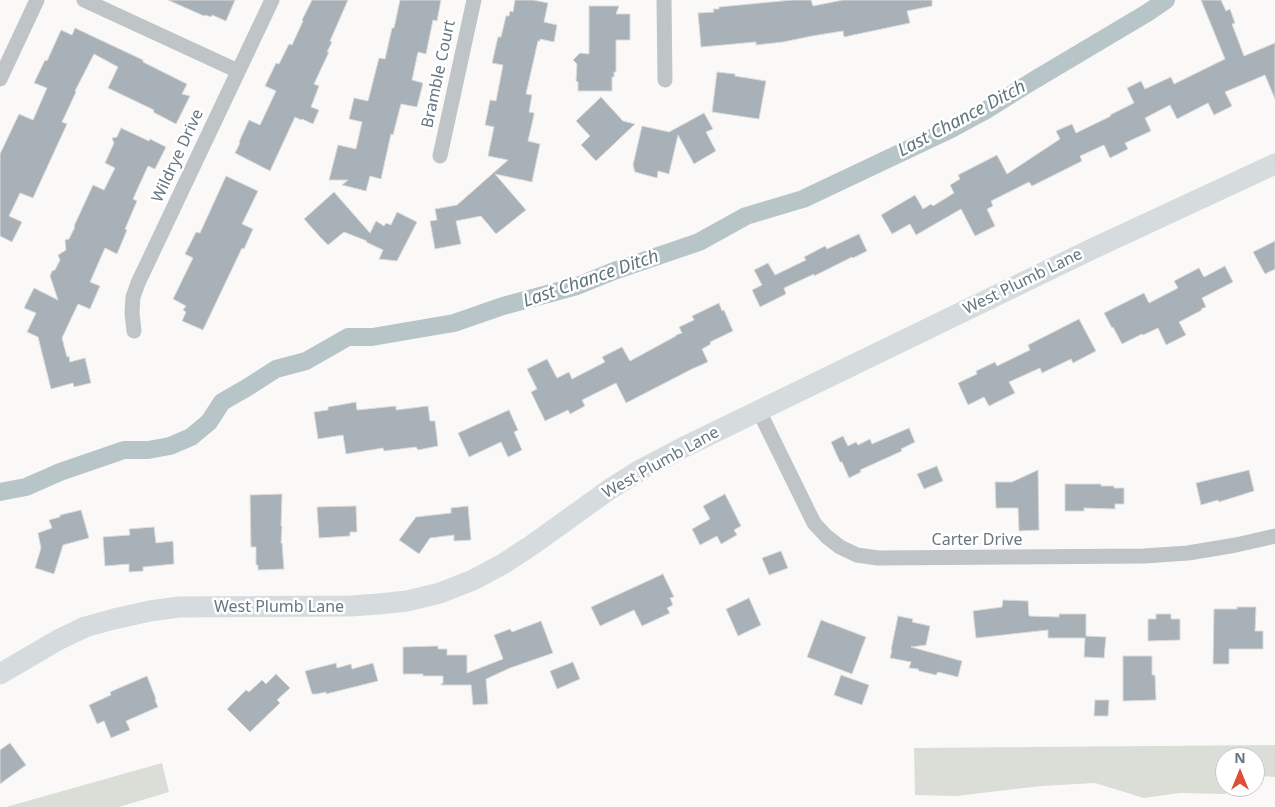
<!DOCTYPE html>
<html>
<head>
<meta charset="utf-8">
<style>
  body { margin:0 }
  #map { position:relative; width:1275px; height:807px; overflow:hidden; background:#faf9f8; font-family:"Noto Sans",sans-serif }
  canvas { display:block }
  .north { position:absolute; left:1215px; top:747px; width:50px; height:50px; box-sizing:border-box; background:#fff; border:1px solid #c2c9cd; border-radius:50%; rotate:0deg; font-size:14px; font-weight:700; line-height:20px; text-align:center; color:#667781 }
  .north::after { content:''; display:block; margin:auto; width:18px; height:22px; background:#dc4f35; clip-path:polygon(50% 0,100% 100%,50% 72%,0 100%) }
</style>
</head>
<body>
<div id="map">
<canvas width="1275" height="807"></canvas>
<div class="north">N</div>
</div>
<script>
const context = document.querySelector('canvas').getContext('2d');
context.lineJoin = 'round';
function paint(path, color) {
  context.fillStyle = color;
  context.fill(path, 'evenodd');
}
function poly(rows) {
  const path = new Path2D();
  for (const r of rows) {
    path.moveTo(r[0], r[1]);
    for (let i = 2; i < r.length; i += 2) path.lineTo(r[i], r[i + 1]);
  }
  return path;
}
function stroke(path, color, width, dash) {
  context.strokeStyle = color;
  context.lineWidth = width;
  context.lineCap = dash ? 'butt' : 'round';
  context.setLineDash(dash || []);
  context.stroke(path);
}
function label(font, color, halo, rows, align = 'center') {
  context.font = font + ' "Noto Sans",sans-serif';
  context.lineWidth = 5;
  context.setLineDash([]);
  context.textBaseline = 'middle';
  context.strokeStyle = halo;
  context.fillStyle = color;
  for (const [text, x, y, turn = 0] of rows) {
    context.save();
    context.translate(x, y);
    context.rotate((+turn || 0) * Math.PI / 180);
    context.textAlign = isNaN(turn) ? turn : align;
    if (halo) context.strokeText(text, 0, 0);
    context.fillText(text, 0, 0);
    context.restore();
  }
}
const green = poly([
  [1275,745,1275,777,1263,776,1255,780,1255,757,1225,757,1225,787,1240,787,1225,794,1180,793,1144,798,1095,783,1041,786,956,796,915,795,914,748],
  [162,763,169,792,119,807,6,807]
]);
const canal = poly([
  [0,492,26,487,60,472,124,450,148,450,170,446,191,437,209,422,222,402,248,387,276,369,306,361,348,337,372,337,454,323,503,306,577,286,614,271,699,242,746,216,803,199,951,129,988,109,1031,82,1147,13,1166,0]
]);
const building = poly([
  [168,0,235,0,226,21,212,15,211,17,205,15,204,16,168,0],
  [312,0,348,0,330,41,332,42,327,52,329,52,314,84,319,86,311,107,319,110,313,124,302,119,301,120,295,117,270,171,235,153,240,143,239,142,249,120,260,125,276,91,265,86,276,63,279,64,289,44,292,45,303,21,302,20,312,0],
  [400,0,441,0,437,21,433,20,426,54,418,52,412,80,423,83,417,107,401,104,393,135,391,134,381,179,370,176,366,191,342,185,348,180,329,180,338,145,356,149,362,122,349,119,354,98,368,101,379,58,385,59,392,28,394,28,400,0],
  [515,0,533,0,548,3,544,22,557,25,554,42,540,39,540,41,538,41,526,94,532,95,529,112,534,113,534,115,528,141,540,144,532,182,495,174,526,210,496,234,481,216,456,221,461,244,435,249,430,221,437,220,435,209,457,205,508,160,488,156,494,127,485,125,490,100,496,101,503,65,492,63,498,37,501,37,506,16,509,16,510,11,513,12,515,0],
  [792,0,811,0,813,6,843,0,932,0,932,6,907,11,910,23,844,37,843,31,812,36,783,42,756,45,756,42,701,47,698,13,714,12,713,9,719,9,719,7,792,0],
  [1201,0,1221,0,1226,11,1230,9,1235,23,1232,24,1244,56,1275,43,1275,99,1265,75,1225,92,1232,106,1214,115,1208,103,1177,119,1170,105,1145,118,1151,131,1125,143,1128,149,1110,158,1104,145,1080,156,1082,161,1032,186,1029,182,991,201,993,206,987,209,995,226,975,236,961,209,916,235,910,224,892,234,881,215,915,195,923,209,931,204,933,206,954,193,950,185,960,179,958,175,997,155,1007,174,1060,139,1056,131,1072,124,1076,133,1111,116,1110,115,1134,103,1127,88,1141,81,1145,89,1171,77,1174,84,1225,59,1201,0],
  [589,6,619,6,616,14,630,14,630,40,616,40,616,72,614,72,614,77,612,77,612,91,578,91,578,82,576,81,577,64,573,60,580,53,589,54,589,6],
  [75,28,143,60,143,62,187,84,182,94,190,96,176,124,153,112,154,110,108,88,118,67,94,54,75,91,76,92,62,122,67,124,33,198,20,193,9,216,22,222,12,242,0,236,0,154,19,114,33,120,47,88,34,83,45,60,47,61,61,30,72,35,75,28],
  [717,72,735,74,735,76,766,81,759,119,712,112,717,72],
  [601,97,623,121,635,124,596,161,581,145,590,136,576,121,601,97],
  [704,113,713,129,706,132,716,151,694,164,678,135,669,174,658,171,657,178,635,172,633,165,642,126,669,132,704,113],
  [121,128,149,141,150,139,166,147,155,169,148,166,133,199,137,201,125,229,127,230,117,254,105,248,90,282,100,286,90,309,78,304,62,338,67,357,69,356,70,362,85,358,91,383,74,387,73,383,51,389,38,337,27,332,36,313,24,308,34,288,58,300,50,276,52,271,55,270,60,260,58,255,66,250,65,240,69,239,75,227,74,226,93,185,104,190,115,168,105,163,114,143,112,138,117,137,121,128],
  [226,176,258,191,242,224,253,229,244,249,242,248,203,330,182,321,186,312,183,310,186,306,173,299,193,258,185,254,196,232,200,233,226,176],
  [334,192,370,233,376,221,384,226,386,223,391,225,397,212,417,222,397,261,379,259,383,250,366,242,367,241,344,232,328,245,321,238,304,219,334,192],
  [859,234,867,251,853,258,852,257,814,276,814,274,784,288,786,294,760,307,752,290,762,285,754,270,768,263,775,275,806,260,804,257,825,246,827,249,859,234],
  [1275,241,1275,269,1265,274,1253,252,1275,241],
  [1225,266,1233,282,1202,298,1206,307,1201,309,1202,310,1179,322,1186,335,1166,345,1158,328,1143,335,1142,334,1122,344,1113,327,1112,328,1104,313,1144,293,1149,303,1178,288,1174,281,1199,268,1204,277,1225,266],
  [719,303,722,311,724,310,733,331,710,342,711,344,702,349,708,362,692,369,626,403,616,383,582,400,585,406,570,414,568,410,545,421,531,392,537,389,527,369,547,359,557,378,569,372,572,379,605,362,602,357,622,347,630,361,676,336,676,335,682,333,679,327,694,320,692,316,719,303],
  [1079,319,1096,351,1073,363,1071,359,1042,373,1040,368,1009,382,1015,393,989,406,984,397,968,405,958,383,977,374,976,371,995,362,997,366,1030,350,1028,345,1079,319],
  [356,402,357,410,396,406,396,410,428,406,430,421,435,421,438,446,418,450,416,447,384,451,383,448,346,454,343,435,318,439,314,412,328,410,328,407,356,402],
  [509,410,518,430,514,432,522,450,508,457,501,442,469,457,458,433,509,410],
  [909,428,915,442,901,449,902,451,860,470,861,472,849,478,842,462,840,462,831,442,843,436,848,446,856,442,858,445,870,439,872,444,909,428],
  [937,466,943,481,924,489,917,474,937,466],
  [1038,470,1039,530,1019,531,1018,508,996,508,995,482,1012,482,1038,470],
  [1249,470,1254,491,1219,502,1218,500,1201,505,1196,483,1249,470],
  [1065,484,1101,484,1101,486,1114,486,1114,488,1124,488,1124,504,1115,504,1115,509,1084,508,1084,511,1065,511,1065,484],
  [282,494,281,526,282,526,281,543,282,543,284,569,258,570,258,565,256,565,256,547,251,547,250,495,282,494],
  [725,494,741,526,734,530,737,535,721,544,717,536,700,545,692,529,710,519,703,506,725,494],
  [356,506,357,532,350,532,350,536,319,538,317,507,356,506],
  [468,506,471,540,454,541,454,535,430,538,419,554,399,540,416,517,451,513,451,508,468,506],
  [81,510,89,538,63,545,54,574,35,568,41,548,38,533,52,528,49,520,60,517,60,515,81,510],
  [154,527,156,543,173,541,174,564,143,567,143,571,129,572,129,564,105,566,103,537,130,535,129,529,154,527],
  [781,551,788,568,769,575,762,558,781,551],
  [663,574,674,597,670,598,673,605,667,608,670,613,642,626,634,610,600,626,591,607,663,574],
  [749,598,761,625,738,636,726,609,749,598],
  [1003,600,1028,601,1029,616,1059,617,1059,614,1086,614,1086,636,1106,637,1104,658,1084,657,1085,638,1048,638,1048,630,976,638,973,611,1002,607,1003,600],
  [1237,607,1256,607,1255,631,1263,631,1263,649,1229,649,1229,664,1213,664,1214,609,1237,609,1237,607],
  [1156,614,1171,614,1171,619,1180,619,1180,640,1148,641,1148,619,1156,619,1156,614],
  [898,616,913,619,912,622,930,626,926,645,911,647,962,661,958,677,938,672,936,675,919,671,918,669,909,668,911,662,890,658,892,650,891,650,898,616],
  [821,620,866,637,852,674,807,657,821,620],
  [541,621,553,653,510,668,486,679,488,704,473,705,471,685,441,685,441,684,443,683,443,676,423,676,423,674,403,674,403,647,437,646,438,646,438,649,447,649,447,655,467,655,467,673,503,659,494,635,510,629,512,632,541,621],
  [1123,656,1152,656,1152,675,1155,675,1156,700,1123,701,1123,656],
  [573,662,580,679,557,689,550,671,573,662],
  [336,663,337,668,351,664,352,669,373,663,378,681,326,694,326,692,317,694,312,694,305,671,336,663],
  [276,674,290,688,277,700,280,703,250,732,227,709,246,690,249,692,262,680,266,684,276,674],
  [841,675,869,685,862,705,834,695,841,675],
  [147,676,156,699,155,700,158,707,126,721,130,730,111,738,104,721,97,724,89,705,111,695,110,692,147,676],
  [1095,700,1109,700,1108,716,1094,716,1095,700],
  [10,743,26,765,0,784,0,750,10,743]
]);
const street = poly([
  [84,0,238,71],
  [664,0,665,80],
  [0,79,37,0],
  [440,156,474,0],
  [134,331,132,313,133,297,138,283,272,0],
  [759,411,814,523,826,536,840,547,857,555,878,558,1144,556,1188,553,1236,545,1275,536]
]);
const secondary = poly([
  [0,674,58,640,85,627,114,619,150,611,179,607,351,606,379,604,407,601,440,593,473,580,503,564,532,545,610,489,642,469,680,449,1092,249,1275,164]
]);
const streetNames = [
  ["Bramble Court",439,74,-78],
  ["Wildrye Drive",178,156,-65],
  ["West Plumb Lane",1023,282,-26],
  ["West Plumb Lane",661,463,-29],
  ["Carter Drive",977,540],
  ["West Plumb Lane",279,607]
];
const waterNames = [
  ["Last Chance Ditch",962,119,-28],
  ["Last Chance Ditch",591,279,-19]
];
paint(green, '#daded7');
stroke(canal, '#b8c5c8', 18);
paint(building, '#a8b1b7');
stroke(building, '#dbdbda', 1);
stroke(street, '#bfc4c7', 15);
stroke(secondary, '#d6dbde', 21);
label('16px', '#667781', '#fff', streetNames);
label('italic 18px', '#60767b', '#fff', waterNames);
</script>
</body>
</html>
